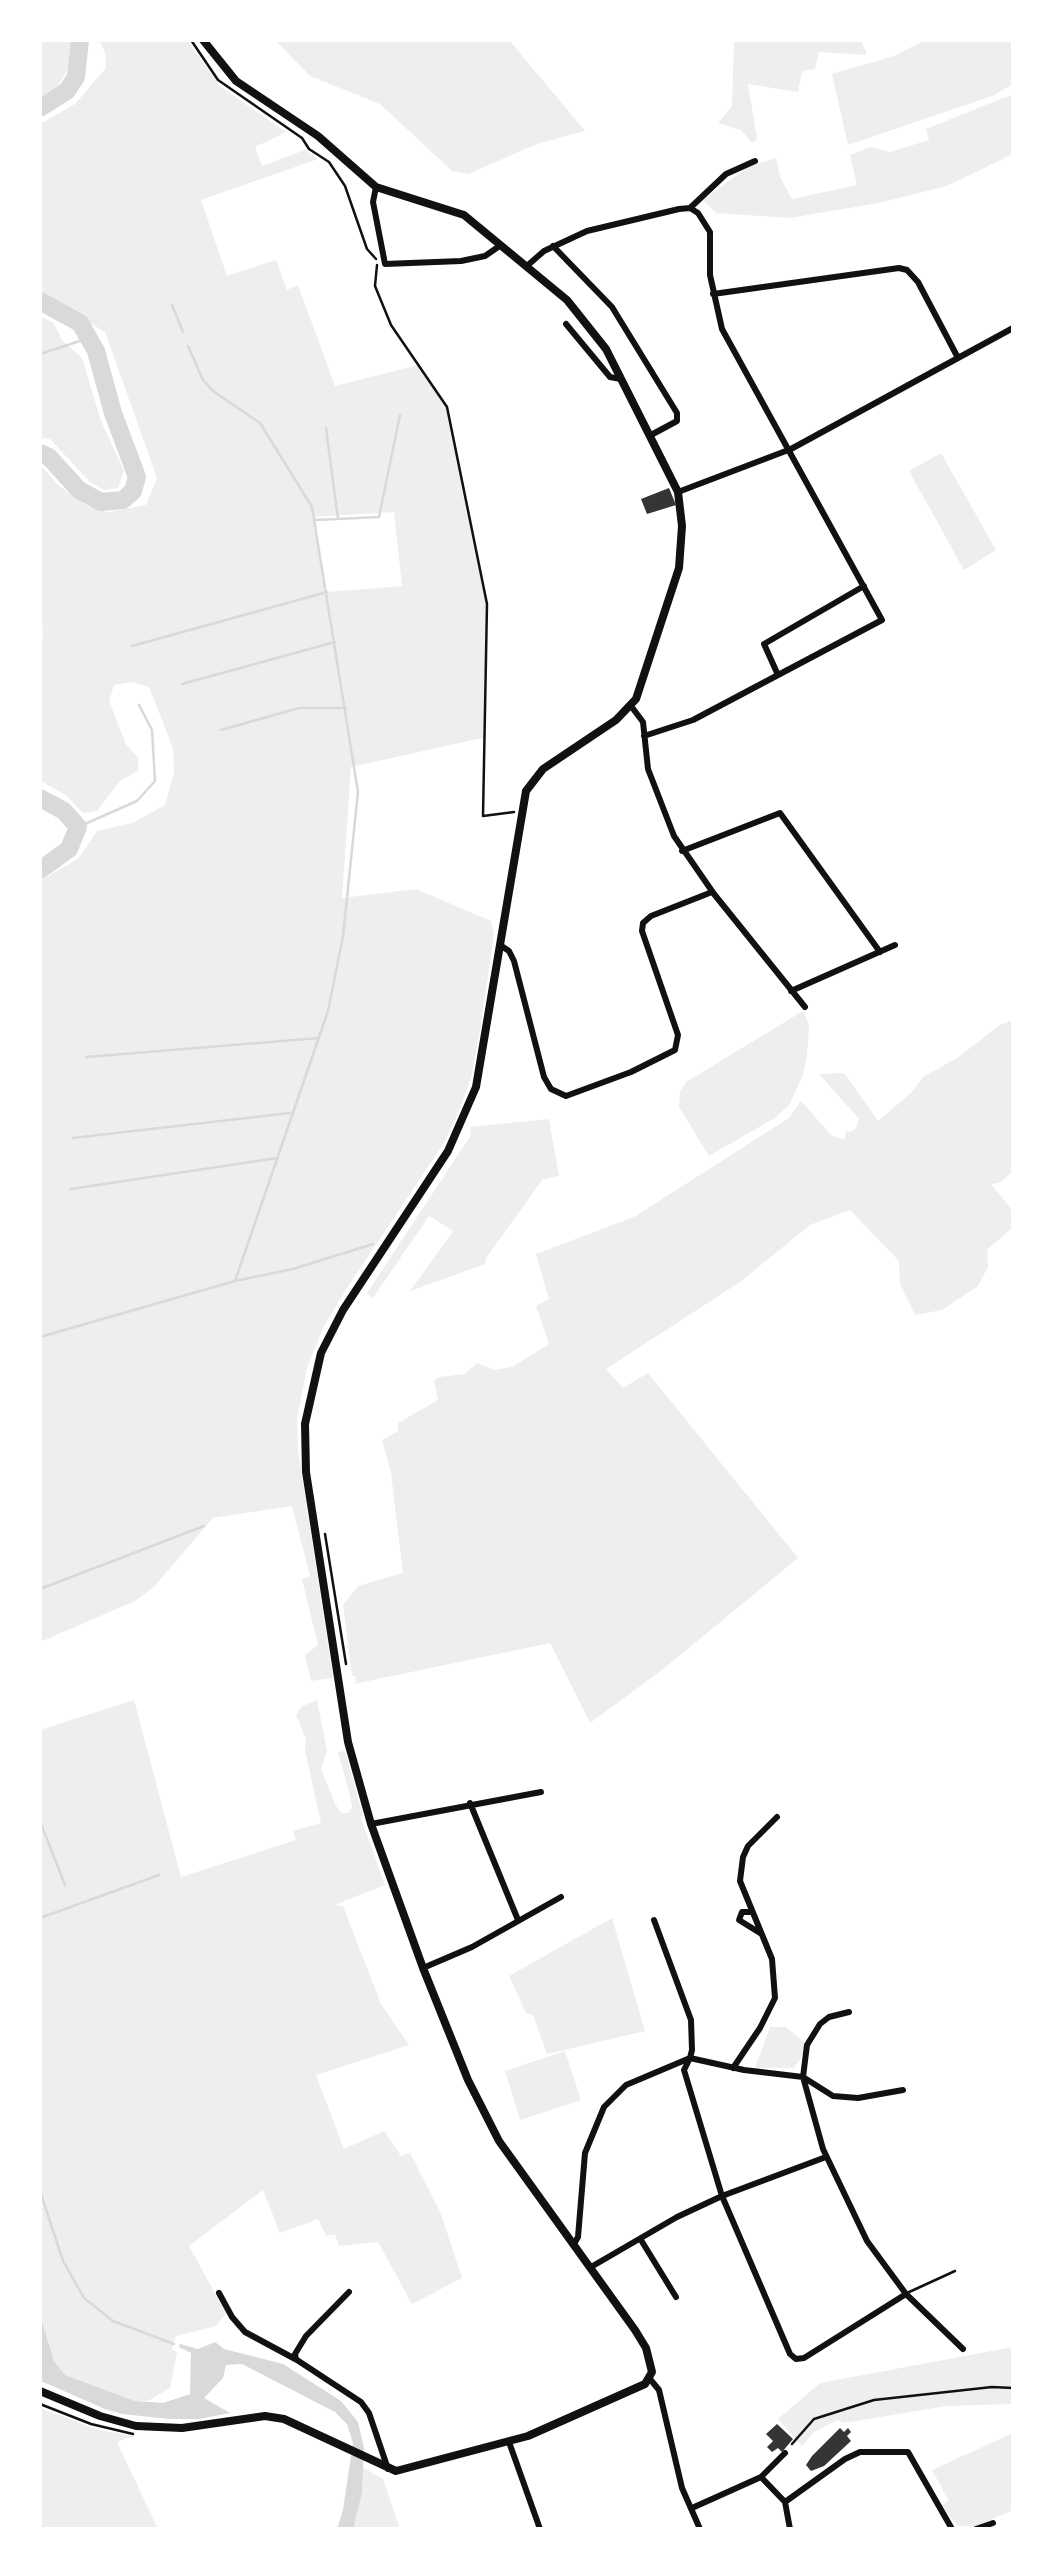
<!DOCTYPE html>
<html>
<head>
<meta charset="utf-8">
<style>
  body { margin:0 }
  #map { position:relative; width:1053px; height:2569px; overflow:hidden; background:#fff; font-family:Spectral,serif }
  canvas { display:block }
  .frame { position:absolute; inset:0; border:42px solid #fff; pointer-events:none }
</style>
</head>
<body>
<div id="map">
<canvas width="1053" height="2569"></canvas>
<div class="frame"></div>
</div>
<script>
const context = document.querySelector('canvas').getContext('2d');
context.lineJoin = 'round';
function paint(path, color) {
  context.fillStyle = color;
  context.fill(path, 'evenodd');
}
function poly(rows) {
  const path = new Path2D();
  for (const r of rows) {
    path.moveTo(r[0], r[1]);
    for (let i = 2; i < r.length; i += 2) path.lineTo(r[i], r[i + 1]);
  }
  return path;
}
function stroke(path, color, width, dash) {
  context.strokeStyle = color;
  context.lineWidth = width;
  context.lineCap = dash ? 'butt' : 'round';
  context.setLineDash(dash || []);
  context.stroke(path);
}
const green = poly([
  [40,40,72,40,72,48,69,68,56,89,40,97],
  [99,40,187,40,221,87,286,132,255,147,262,166,305,150,318,159,201,200,227,276,276,260,287,290,298,285,335,386,419,365,447,407,487,604,486,737,351,767,342,898,416,889,491,921,494,934,480,1031,471,1078,459,1111,445,1141,347,1288,323,1328,307,1368,297,1418,298,1450,333,1678,311,1681,305,1655,318,1645,302,1579,310,1576,292,1506,213,1518,153,1588,135,1601,40,1642,40,881,79,858,97,831,132,823,165,805,174,773,173,748,149,687,132,682,114,685,109,701,126,744,138,758,138,771,120,781,97,811,83,813,66,795,40,781,40,641,43,636,40,597,40,464,58,485,87,506,107,512,146,505,157,478,105,332,40,293,40,124,75,104,106,68,105,52],
  [394,512,402,586,327,592,313,517],
  [275,40,509,40,585,131,537,144,468,174,452,171,380,104,310,76],
  [734,40,861,40,867,55,819,52,815,69,802,71,798,92,748,84,757,139,752,143,741,130,718,123,732,106],
  [925,40,1013,40,1013,84,992,96,848,145,832,74,894,56],
  [1013,94,1013,154,947,186,879,203,790,218,716,213,703,200,749,166,776,158,780,177,792,199,857,185,850,155,871,147,890,152,929,140,926,129],
  [40,317,53,322,62,340,82,358,101,421,124,471,118,488,104,490,89,481,50,439,40,438],
  [941,453,996,550,964,570,909,471],
  [803,1011,809,1025,807,1056,803,1074,790,1104,775,1118,709,1156,679,1107,680,1092,686,1082],
  [1013,1020,1013,1172,999,1183,991,1184,1013,1211,1013,1227,987,1250,988,1267,978,1286,942,1310,915,1315,900,1284,899,1261,850,1210,810,1225,740,1282,606,1369,623,1388,648,1373,798,1558,662,1670,590,1723,550,1643,354,1684,356,1682,355,1676,352,1676,343,1605,358,1586,403,1573,391,1473,382,1440,398,1431,398,1423,438,1400,434,1381,439,1377,465,1374,477,1363,494,1370,512,1367,549,1344,536,1306,549,1299,536,1254,634,1217,789,1118,801,1101,832,1136,845,1140,846,1131,850,1132,856,1128,859,1119,819,1074,844,1073,878,1121,911,1093,923,1077,957,1058,1000,1025],
  [549,1119,559,1176,542,1180,486,1258,485,1264,410,1291,453,1231,429,1216,373,1298,369,1295,367,1293,471,1135,470,1127],
  [134,1700,181,1877,296,1840,293,1831,321,1823,305,1750,306,1739,296,1715,301,1707,317,1700,327,1751,321,1769,335,1804,341,1813,348,1813,352,1808,350,1796,338,1752,345,1751,363,1816,361,1818,385,1885,334,1905,343,1906,381,2004,409,2045,316,2075,344,2149,384,2131,401,2156,410,2153,441,2214,462,2278,412,2304,378,2242,339,2246,335,2234,326,2236,318,2219,280,2233,263,2190,189,2246,226,2313,216,2326,176,2336,172,2349,177,2352,170,2388,148,2401,135,2401,65,2375,54,2361,40,2315,40,1730],
  [612,1918,645,2031,547,2054,533,2015,526,2013,509,1976],
  [770,2027,786,2027,805,2043,801,2058,794,2068,755,2068],
  [565,2051,581,2100,520,2120,505,2071],
  [1013,2347,1013,2404,946,2406,844,2423,837,2420,814,2432,802,2446,778,2419,820,2383],
  [40,2408,99,2430,134,2436,117,2442,158,2529,40,2529],
  [1013,2433,1013,2510,976,2526,957,2526,942,2505,949,2501,932,2470],
  [363,2468,383,2479,400,2529,353,2529,362,2493]
]);
const water = poly([
  [40,2315,54,2361,65,2375,135,2401,163,2403,190,2394,191,2353,179,2347,180,2344,198,2349,215,2342,224,2349,283,2364,341,2401,358,2422,364,2448,362,2493,353,2529,337,2529,343,2510,353,2443,347,2424,335,2412,242,2364,226,2365,223,2378,204,2398,230,2413,199,2419,169,2419,122,2414,105,2409,41,2381]
]);
const stream = poly([
  [172,305,183,332],
  [40,354,89,338],
  [326,428,338,519],
  [315,520,379,517,400,415],
  [132,646,327,592],
  [182,684,335,642],
  [221,730,299,708,346,708],
  [78,827,137,801,155,781,152,730,139,705],
  [86,1057,319,1038],
  [73,1138,290,1113],
  [71,1189,277,1158],
  [235,1281,293,1269,373,1244],
  [40,1337,235,1281,328,1011,343,936,358,792,312,507,260,423,213,391,203,380,188,346],
  [40,1589,204,1526],
  [40,1821,65,1885],
  [40,1918,159,1875],
  [40,2191,63,2261,84,2298,113,2321,174,2344]
]);
const river = poly([
  [40,108,67,91,76,77,80,40],
  [40,301,80,323,96,351,113,413,137,477,133,491,123,500,101,502,79,490,49,457,40,453],
  [40,798,64,811,78,827,69,849,40,870]
]);
const building = poly([
  [669,488,676,505,647,514,641,499],
  [777,2424,793,2439,782,2452,778,2448,772,2452,767,2447,773,2441,766,2434],
  [840,2428,844,2432,848,2428,851,2432,847,2436,851,2441,824,2466,811,2471,806,2465,812,2456]
]);
const path = poly([
  [191,40,218,80,302,138,309,149,329,162,345,186,367,249,376,259],
  [377,265,375,286,391,325,447,407,487,604,483,816,514,812],
  [325,1534,346,1664],
  [40,2404,91,2424,133,2434],
  [792,2444,814,2419,874,2400,992,2387,1013,2388]
]);
const service = poly([
  [907,2293,955,2271]
]);
const minor = poly([
  [376,187,373,202,385,264,461,261,485,256,501,245],
  [690,208,726,174,755,161],
  [553,246,612,307,677,413,677,421,651,435],
  [528,265,544,251,587,231,679,209,690,208,698,213,710,232,710,275,722,329,882,620,693,720,644,736],
  [713,294,899,268,907,270,918,282,957,356],
  [566,324,610,377,621,379],
  [678,492,791,449,1013,328],
  [778,675,764,644,864,586],
  [631,706,643,722,648,769,674,836,714,894,805,1007],
  [682,851,780,813,880,952],
  [500,945,509,951,514,961,544,1077,551,1089,566,1096,631,1072,675,1050,678,1035,642,931,643,923,651,916,712,892],
  [791,991,895,945],
  [470,1803,518,1920],
  [371,1824,541,1792],
  [750,1912,742,1912,739,1920,760,1933],
  [423,1968,472,1947,561,1897],
  [849,2012,829,2017,820,2024,807,2045,803,2077,833,2096,858,2098,903,2090],
  [733,2068,760,2028,775,1998,772,1959,740,1881,743,1857,748,1846,777,1817],
  [641,2240,676,2297],
  [574,2244,578,2237,585,2153,604,2107,626,2085,690,2058,692,2050,691,2020,654,1920],
  [591,2267,677,2217,722,2196,826,2157],
  [219,2293,232,2317,245,2332,297,2360,361,2402,369,2413,388,2469],
  [906,2294,804,2358,796,2359,790,2354,722,2196,684,2070,690,2058,744,2070,803,2077,823,2149,867,2241,906,2294,963,2349],
  [296,2359,295,2354,306,2336,349,2292],
  [650,2379,659,2390,682,2488,700,2529],
  [509,2442,540,2529],
  [761,2477,785,2502],
  [692,2508,761,2477,785,2453],
  [790,2529,785,2502,845,2459,860,2452,908,2452,952,2529],
  [976,2529,993,2523]
]);
const tertiary = poly([
  [40,2391,100,2416,136,2426,182,2428,265,2416,284,2419,396,2471,528,2436,645,2384,652,2372,646,2348,635,2330,499,2141,468,2080,423,1968,371,1824,348,1742,306,1472,305,1424,321,1353,343,1310,448,1151,476,1087,526,791,543,769,616,720,636,699,679,568,682,526,678,492,606,349,567,300,464,215,376,187,318,136,236,81,203,40]
]);
paint(green, '#eee');
paint(water, '#d9d9d9');
stroke(stream, '#d9d9d9', 2.5);
stroke(river, '#d9d9d9', 18);
paint(building, '#353535');
stroke(path, '#111', 2.5);
stroke(service, '#111', 2.5);
stroke(minor, '#111', 6);
stroke(tertiary, '#111', 8);
</script>
</body>
</html>
